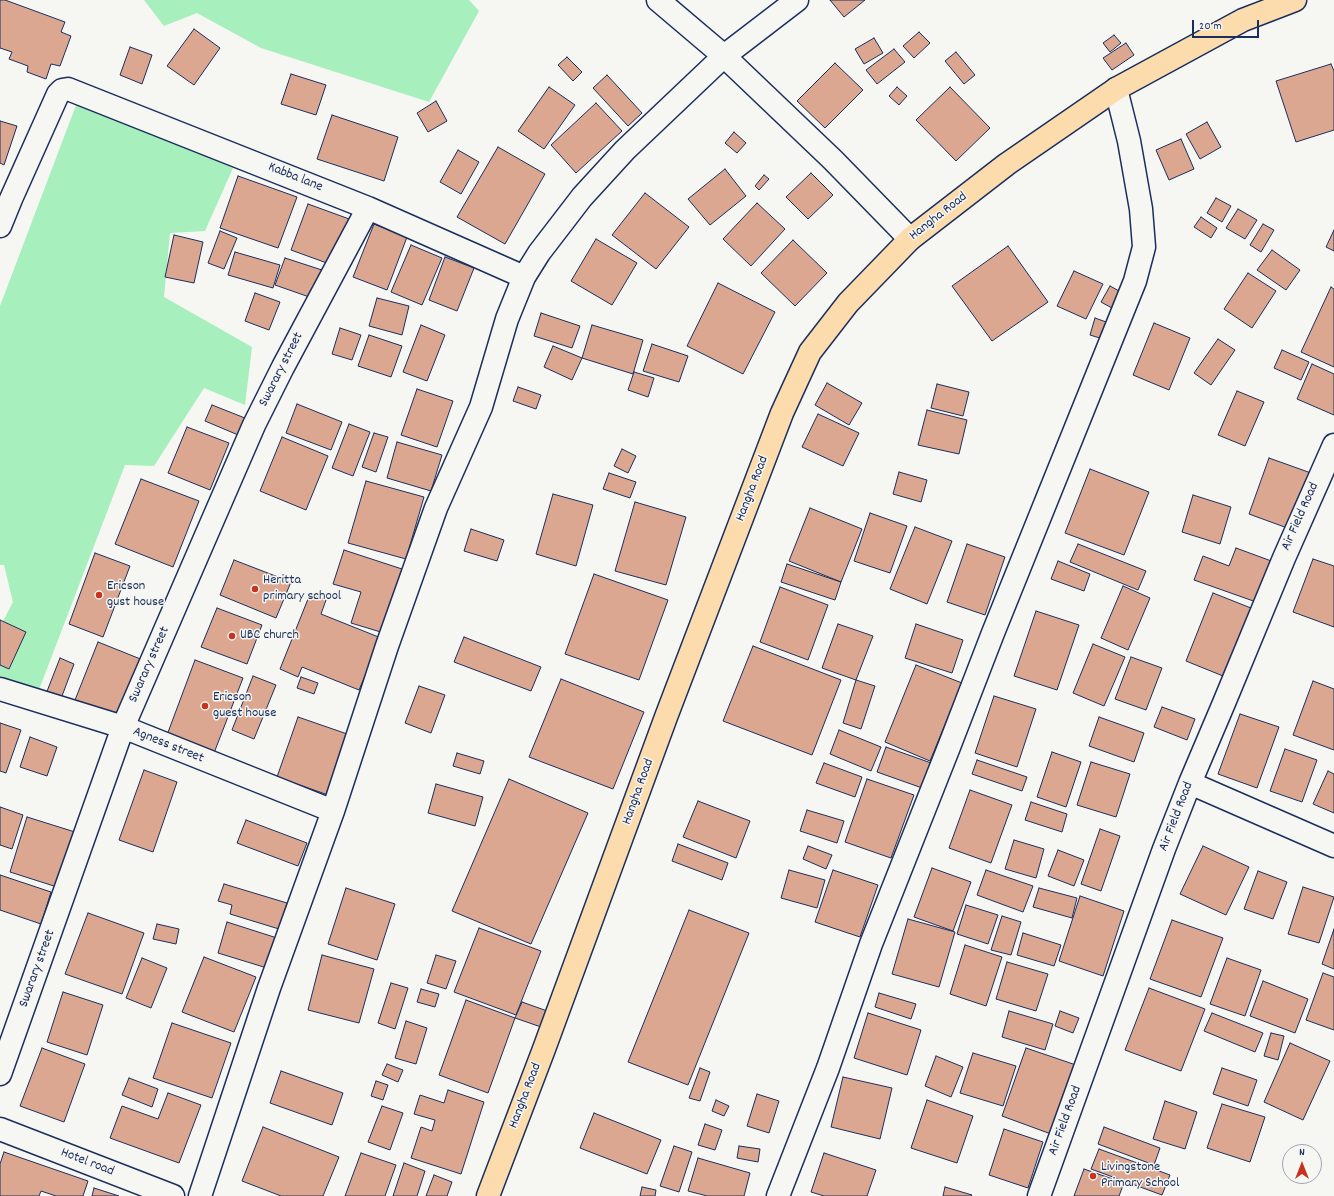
<!DOCTYPE html>
<html>
<head>
<meta charset="utf-8">
<style>
  body { margin:0 }
  #map { position:relative; width:1334px; height:1196px; overflow:hidden; background:#f6f6f2; font-family:Dekko,sans-serif }
  canvas { display:block }
  .north { position:absolute; left:1282px; top:1144px; width:40px; height:40px; box-sizing:border-box; background:#f6f6f2; border:1px solid #9ea6b7; border-radius:50%; rotate:0deg; font-size:11px; font-weight:700; line-height:16px; text-align:center; color:#1b2f5e }
  .north::after { content:''; display:block; margin:auto; width:14px; height:18px; background:#c8321e; clip-path:polygon(50% 0,100% 100%,50% 72%,0 100%) }
  .scale { position:absolute; left:1192px; top:20px; width:67px; height:18px; box-sizing:border-box; border:2px solid #1b2f5e; border-top:0; padding-left:5px; font-size:12px; line-height:14px; white-space:nowrap; color:#1b2f5e; -webkit-text-stroke:3px #f6f6f2; paint-order:stroke }
</style>
</head>
<body>
<div id="map">
<canvas width="1334" height="1196"></canvas>
<div class="north">N</div>
<div class="scale">20 m</div>
</div>
<script>
const context = document.querySelector('canvas').getContext('2d');
context.lineJoin = 'round';
function paint(path, color) {
  context.fillStyle = color;
  context.fill(path, 'evenodd');
}
function poly(rows) {
  const path = new Path2D();
  for (const r of rows) {
    path.moveTo(r[0], r[1]);
    for (let i = 2; i < r.length; i += 2) path.lineTo(r[i], r[i + 1]);
  }
  return path;
}
function stroke(path, color, width, dash) {
  context.strokeStyle = color;
  context.lineWidth = width;
  context.lineCap = dash ? 'butt' : 'round';
  context.setLineDash(dash || []);
  context.stroke(path);
}
function label(font, color, halo, rows, align = 'center') {
  context.font = font + ' Dekko,sans-serif';
  context.lineWidth = 3;
  context.setLineDash([]);
  context.textBaseline = 'middle';
  context.strokeStyle = halo;
  context.fillStyle = color;
  for (const [text, x, y, turn = 0] of rows) {
    context.save();
    context.translate(x, y);
    context.rotate((+turn || 0) * Math.PI / 180);
    context.textAlign = isNaN(turn) ? turn : align;
    if (halo) context.strokeText(text, 0, 0);
    context.fillText(text, 0, 0);
    context.restore();
  }
}
const green = poly([
  [144,0,469,0,479,11,429,102,261,48,197,13,164,26],
  [78,100,233,168,205,231,170,233,164,297,252,347,245,405,204,388,154,466,125,465,35,700,0,686,0,627,13,602,4,565,0,565,0,306]
]);
const building = poly([
  [0,0,5,0,65,22,61,32,71,36,60,66,51,64,46,79,27,72,28,66,9,59,12,52,0,48,0,0],
  [830,0,865,0,844,17,830,0],
  [194,29,220,48,194,85,167,66,194,29],
  [919,32,930,43,914,58,903,46,919,32],
  [1114,35,1121,43,1110,52,1103,43,1114,35],
  [874,38,883,53,864,64,855,49,874,38],
  [1126,43,1134,55,1112,70,1103,58,1126,43],
  [130,47,152,55,142,84,120,75,130,47],
  [894,49,905,62,877,84,866,70,894,49],
  [956,52,975,75,964,84,945,61,956,52],
  [567,57,582,72,573,81,558,65,567,57],
  [835,63,863,90,825,128,797,101,835,63],
  [1331,64,1334,71,1334,130,1296,142,1276,81,1331,64],
  [291,74,326,85,316,115,281,104,291,74],
  [607,75,642,113,628,126,593,88,607,75],
  [549,87,575,105,544,149,518,131,549,87],
  [897,87,907,96,899,105,889,96,897,87],
  [950,87,990,128,956,161,916,120,950,87],
  [436,101,447,121,428,132,417,113,436,101],
  [596,103,622,131,576,173,551,145,596,103],
  [332,115,398,137,384,181,317,159,332,115],
  [0,121,17,126,4,165,0,163,0,121],
  [1207,122,1221,147,1200,159,1186,134,1207,122],
  [734,132,746,143,737,153,725,143,734,132],
  [1181,139,1194,169,1169,180,1156,150,1181,139],
  [498,147,545,174,505,244,457,217,498,147],
  [458,150,479,162,461,194,440,182,458,150],
  [725,169,746,196,710,225,688,199,725,169],
  [811,173,833,195,808,219,786,197,811,173],
  [764,175,769,179,759,190,755,186,764,175],
  [238,176,297,197,278,248,220,228,238,176],
  [645,193,689,227,656,269,612,235,645,193],
  [1216,198,1231,206,1222,222,1207,213,1216,198],
  [757,203,785,229,751,266,723,239,757,203],
  [308,204,352,220,335,266,291,250,308,204],
  [1238,209,1257,220,1245,239,1226,228,1238,209],
  [1201,217,1217,228,1211,238,1194,227,1201,217],
  [374,224,407,237,387,290,353,277,374,224],
  [1263,224,1274,230,1261,252,1250,245,1263,224],
  [1334,230,1334,251,1326,247,1334,230],
  [220,231,237,238,224,269,208,263,220,231],
  [174,235,203,242,194,283,165,277,174,235],
  [596,239,637,263,612,305,571,281,596,239],
  [793,240,827,273,795,306,761,273,793,240],
  [411,245,442,258,422,305,391,292,411,245],
  [1008,246,1048,302,992,341,952,286,1008,246],
  [1272,250,1300,270,1286,290,1257,270,1272,250],
  [235,252,280,265,273,288,228,275,235,252],
  [445,257,474,268,457,311,429,300,445,257],
  [285,258,325,271,315,299,275,285,285,258],
  [1074,271,1103,284,1086,319,1057,306,1074,271],
  [1248,273,1276,291,1252,328,1224,309,1248,273],
  [718,283,775,312,743,374,687,346,718,283],
  [1110,286,1121,292,1112,308,1101,302,1110,286],
  [1331,287,1334,289,1334,367,1301,352,1331,287],
  [255,293,280,302,269,330,245,321,255,293],
  [377,298,409,306,402,335,369,326,377,298],
  [541,313,580,326,572,348,534,336,541,313],
  [1095,318,1109,323,1103,339,1090,335,1095,318],
  [1154,323,1190,338,1169,390,1133,375,1154,323],
  [421,325,445,335,427,381,403,372,421,325],
  [592,325,643,340,633,374,582,358,592,325],
  [340,328,361,335,352,360,332,354,340,328],
  [369,335,402,346,391,377,358,366,369,335],
  [1218,339,1235,350,1211,385,1194,373,1218,339],
  [652,344,688,356,679,382,643,371,652,344],
  [553,346,582,358,572,380,544,367,553,346],
  [1282,350,1309,362,1301,380,1274,368,1282,350],
  [1312,364,1334,374,1334,415,1297,399,1312,364],
  [634,372,654,378,648,397,628,390,634,372],
  [827,383,862,403,849,425,815,405,827,383],
  [937,384,969,392,963,416,931,408,937,384],
  [518,387,541,395,536,409,513,401,518,387],
  [417,389,453,401,437,447,401,435,417,389],
  [1237,391,1264,402,1245,446,1218,435,1237,391],
  [297,404,342,422,331,450,286,433,297,404],
  [212,405,250,420,243,437,205,421,212,405],
  [927,410,967,420,959,454,918,445,927,410],
  [818,414,859,433,843,466,802,447,818,414],
  [349,424,370,432,353,476,332,468,349,424],
  [187,427,229,443,210,490,168,473,187,427],
  [374,433,388,437,376,472,362,467,374,433],
  [282,437,328,456,306,510,260,491,282,437],
  [397,442,442,455,431,491,387,478,397,442],
  [622,449,636,456,628,473,614,466,622,449],
  [1269,458,1311,473,1290,529,1249,514,1269,458],
  [1090,469,1149,492,1124,555,1065,533,1090,469],
  [899,472,927,480,921,502,893,494,899,472],
  [609,473,636,482,630,498,603,489,609,473],
  [141,479,199,501,173,567,115,544,141,479],
  [366,481,424,497,406,559,348,543,366,481],
  [553,494,593,505,576,566,536,554,553,494],
  [1193,495,1231,507,1220,544,1182,532,1193,495],
  [635,502,686,517,666,585,615,571,635,502],
  [810,508,862,529,841,582,789,561,810,508],
  [870,513,907,526,890,573,854,561,870,513],
  [915,527,952,541,927,604,890,589,915,527],
  [471,529,504,540,497,561,464,551,471,529],
  [967,544,1005,557,985,615,947,602,967,544],
  [1078,544,1146,571,1138,590,1070,562,1078,544],
  [1236,548,1274,562,1259,603,1194,580,1203,556,1229,566,1236,548],
  [344,550,405,570,384,633,351,623,361,592,333,584,344,550],
  [95,553,130,566,103,637,69,624,95,553],
  [1313,559,1334,566,1334,627,1293,612,1313,559],
  [234,560,291,582,276,618,220,595,234,560],
  [1058,561,1090,574,1084,591,1051,579,1058,561],
  [787,564,841,582,835,600,781,582,787,564],
  [594,574,668,600,639,680,565,654,594,574],
  [1123,586,1150,598,1128,650,1101,638,1123,586],
  [780,587,828,605,808,660,760,642,780,587],
  [1213,593,1256,610,1228,678,1186,661,1213,593],
  [310,594,326,600,321,614,381,638,359,690,302,667,298,677,280,669,310,594],
  [217,608,262,625,247,664,201,647,217,608],
  [1036,611,1079,625,1057,690,1014,676,1036,611],
  [0,620,26,632,9,669,0,665,0,620],
  [838,624,873,636,856,680,822,668,838,624],
  [916,624,963,640,952,673,905,658,916,624],
  [464,637,541,667,531,691,454,662,464,637],
  [98,642,143,660,120,717,75,700,98,642],
  [1093,644,1125,657,1104,706,1073,693,1093,644],
  [753,646,841,680,812,755,723,721,753,646],
  [1131,657,1162,668,1146,710,1115,699,1131,657],
  [60,658,74,664,59,704,44,699,60,658],
  [195,660,243,678,214,753,167,735,195,660],
  [916,665,962,683,930,761,885,742,916,665],
  [253,676,276,685,254,739,232,730,253,676],
  [301,677,318,683,314,694,297,688,301,677],
  [561,679,644,712,613,789,529,757,561,679],
  [856,680,875,686,861,729,843,723,856,680],
  [1313,681,1334,689,1334,750,1293,735,1313,681],
  [419,686,445,695,431,733,405,723,419,686],
  [994,696,1036,709,1017,767,975,753,994,696],
  [1162,707,1195,719,1187,740,1154,727,1162,707],
  [1240,714,1279,727,1257,788,1218,774,1240,714],
  [298,717,353,736,331,796,277,777,298,717],
  [1099,717,1144,733,1134,762,1089,746,1099,717],
  [0,723,21,730,6,773,0,771,0,723],
  [839,730,881,747,871,771,830,754,839,730],
  [30,737,57,747,47,776,20,767,30,737],
  [886,747,934,764,925,789,877,772,886,747],
  [1285,749,1317,760,1302,802,1270,791,1285,749],
  [1052,752,1081,762,1066,807,1037,797,1052,752],
  [457,753,484,761,480,774,453,766,457,753],
  [977,760,1027,777,1022,791,972,774,977,760],
  [1091,762,1130,774,1116,817,1077,805,1091,762],
  [824,763,862,777,855,797,816,783,824,763],
  [144,770,177,782,153,852,119,840,144,770],
  [1328,771,1334,774,1334,813,1313,804,1328,771],
  [509,779,588,813,531,944,452,911,509,779],
  [867,779,914,795,891,858,845,842,867,779],
  [436,784,483,797,475,826,428,813,436,784],
  [970,790,1012,805,991,863,949,848,970,790],
  [698,801,750,821,736,858,683,837,698,801],
  [1031,802,1067,814,1062,832,1025,820,1031,802],
  [0,807,23,815,12,849,0,845,0,807],
  [807,810,844,821,837,843,800,831,807,810],
  [27,817,75,832,57,887,10,872,27,817],
  [246,820,307,843,298,866,237,843,246,820],
  [1100,829,1120,836,1101,891,1081,884,1100,829],
  [1014,840,1044,849,1036,878,1005,869,1014,840],
  [678,844,728,863,722,880,672,861,678,844],
  [808,846,832,855,826,869,803,859,808,846],
  [1203,846,1249,867,1226,915,1180,894,1203,846],
  [1058,850,1084,860,1074,886,1048,876,1058,850],
  [932,868,971,882,953,931,914,917,932,868],
  [789,870,825,880,817,908,781,898,789,870],
  [833,870,878,885,860,937,815,922,833,870],
  [986,870,1033,886,1023,912,977,895,986,870],
  [1258,871,1287,882,1273,919,1244,909,1258,871],
  [0,875,51,892,41,924,0,910,0,875],
  [224,884,287,903,279,929,230,914,232,905,218,901,224,884],
  [1303,887,1334,897,1319,943,1288,934,1303,887],
  [346,888,395,904,377,960,328,944,346,888],
  [1039,888,1077,898,1072,918,1033,907,1039,888],
  [1080,896,1124,911,1103,976,1059,961,1080,896],
  [966,905,998,915,988,944,957,934,966,905],
  [689,910,749,933,688,1085,628,1062,689,910],
  [88,913,144,933,122,994,65,974,88,913],
  [1002,916,1021,922,1011,955,991,950,1002,916],
  [908,919,955,932,939,987,892,974,908,919],
  [1172,920,1223,938,1201,997,1150,979,1172,920],
  [227,922,277,938,267,968,218,953,227,922],
  [157,924,179,929,176,944,153,939,157,924],
  [479,928,541,951,516,1015,454,992,479,928],
  [1334,929,1334,969,1322,964,1334,929],
  [1023,933,1061,945,1054,966,1017,955,1023,933],
  [965,945,1002,957,986,1006,950,994,965,945],
  [322,955,374,969,359,1023,308,1010,322,955],
  [436,955,456,961,446,989,427,983,436,955],
  [204,957,256,977,234,1032,182,1012,204,957],
  [142,958,167,968,151,1008,126,998,142,958],
  [1227,958,1261,970,1245,1016,1210,1004,1227,958],
  [1007,962,1048,974,1036,1011,996,999,1007,962],
  [1323,973,1334,977,1334,1030,1306,1020,1323,973],
  [1263,981,1308,999,1295,1033,1250,1016,1263,981],
  [391,983,408,988,395,1029,378,1023,391,983],
  [1149,988,1205,1009,1181,1071,1125,1050,1149,988],
  [421,989,439,994,435,1007,417,1002,421,989],
  [63,992,103,1005,87,1055,47,1042,63,992],
  [879,993,916,1004,911,1019,875,1007,879,993],
  [466,1000,515,1018,488,1093,439,1075,466,1000],
  [522,1002,550,1012,544,1028,515,1018,522,1002],
  [1009,1011,1053,1024,1045,1050,1002,1037,1009,1011],
  [1060,1011,1079,1018,1073,1033,1055,1026,1060,1011],
  [868,1013,921,1030,907,1075,854,1058,868,1013],
  [1212,1013,1263,1033,1255,1052,1204,1031,1212,1013],
  [406,1021,427,1028,416,1064,395,1058,406,1021],
  [172,1023,231,1043,212,1098,153,1078,172,1023],
  [1271,1033,1284,1036,1278,1060,1264,1056,1271,1033],
  [1290,1043,1330,1061,1303,1120,1264,1102,1290,1043],
  [42,1048,85,1064,64,1122,20,1106,42,1048],
  [1026,1048,1076,1065,1051,1134,1002,1116,1026,1048],
  [973,1053,1016,1066,1003,1106,960,1093,973,1053],
  [936,1056,963,1067,951,1097,925,1086,936,1056],
  [387,1064,403,1070,398,1082,382,1075,387,1064],
  [700,1068,710,1072,700,1101,689,1098,700,1068],
  [1222,1068,1257,1080,1248,1106,1213,1094,1222,1068],
  [281,1071,343,1093,332,1125,270,1103,281,1071],
  [843,1077,892,1088,880,1139,831,1127,843,1077],
  [129,1078,158,1089,152,1107,122,1095,129,1078],
  [376,1081,388,1085,383,1100,371,1096,376,1081],
  [448,1090,484,1102,461,1174,411,1158,421,1127,432,1131,435,1120,414,1114,420,1095,444,1103,448,1090],
  [168,1093,201,1105,179,1163,110,1138,122,1106,158,1119,168,1093],
  [757,1094,779,1101,769,1133,747,1126,757,1094],
  [716,1100,729,1106,724,1116,712,1111,716,1100],
  [927,1100,973,1116,957,1163,911,1148,927,1100],
  [1165,1101,1197,1112,1185,1149,1153,1139,1165,1101],
  [1222,1104,1265,1117,1250,1162,1207,1148,1222,1104],
  [382,1106,403,1113,390,1150,368,1142,382,1106],
  [594,1113,661,1140,647,1174,580,1148,594,1113],
  [705,1124,722,1130,715,1150,698,1145,705,1124],
  [263,1127,339,1157,323,1196,281,1196,242,1181,263,1127],
  [1104,1127,1160,1148,1154,1165,1098,1144,1104,1127],
  [1004,1129,1043,1142,1028,1188,989,1175,1004,1129],
  [674,1146,692,1152,679,1192,660,1186,674,1146],
  [739,1146,760,1149,758,1162,737,1158,739,1146],
  [1099,1149,1170,1175,1162,1195,1091,1169,1099,1149],
  [4,1152,88,1181,83,1196,56,1196,41,1191,39,1196,0,1196,0,1164,4,1152],
  [361,1153,396,1165,385,1196,345,1196,361,1153],
  [824,1153,876,1170,867,1196,824,1196,811,1192,824,1153],
  [698,1158,750,1173,744,1196,707,1196,688,1191,698,1158],
  [404,1163,425,1171,417,1196,393,1196,404,1163],
  [1084,1169,1124,1183,1119,1196,1074,1196,1084,1169],
  [434,1175,452,1182,447,1196,426,1196,434,1175],
  [642,1187,656,1190,655,1196,640,1196,642,1187],
  [945,1187,972,1195,971,1196,943,1196,945,1187],
  [94,1188,119,1196,92,1196,94,1188]
]);
const minor = poly([
  [658,0,724,56,833,160,910,239],
  [0,226,11,199,58,94,62,90,68,89,368,208,524,277],
  [0,689,123,727,333,811],
  [1190,783,1334,846],
  [0,1074,123,727,254,425,283,367,368,208],
  [0,1129,173,1196],
  [200,1196,269,988,333,811,387,646,436,508,481,407,507,319,524,277,539,253,582,197,625,150,724,56,797,0],
  [778,1196,828,1068,871,944,949,747,993,633,1135,281,1144,247,1141,209,1129,141,1116,89],
  [1039,1196,1164,849,1190,783,1224,703,1284,558,1334,445]
]);
const trunk = poly([
  [488,1196,544,1049,666,717,782,413,810,352,848,303,910,239,1007,164,1116,89,1243,20,1295,0]
]);
const markers = [
  [255,589,4,"#c8321e"],
  [99,595,4,"#c8321e"],
  [232,636,4,"#c8321e"],
  [205,706,4,"#c8321e"],
  [1093,1176,4,"#c8321e"]
];
const streetNames = [
  ["Kabba lane",295,178,22],
  ["Hangha Road",939,217,-38],
  ["Swarary street",282,370,-63],
  ["Hangha Road",753,489,-69],
  ["Air Field Road",1301,517,-66],
  ["Swarary street",150,665,-66],
  ["Agness street",168,746,22],
  ["Hangha Road",639,792,-70],
  ["Air Field Road",1177,817,-69],
  ["Swarary street",38,969,-70],
  ["Hangha Road",526,1096,-69],
  ["Air Field Road",1066,1121,-70],
  ["Hotel road",87,1163,21]
];
const poiNames = [
  ["Heritta",263,581],
  ["primary school",263,597],
  ["Ericson",107,587],
  ["gust house",107,603],
  ["UBC church",240,636],
  ["Ericson",213,698],
  ["guest house",213,714],
  ["Livingstone",1101,1168],
  ["Primary School",1101,1184]
];
paint(green, '#a7efbc');
paint(building, '#dba790');
stroke(building, '#1b2f5e', 1);
stroke(minor, '#1b2f5e', 25);
stroke(trunk, '#1b2f5e', 25);
stroke(minor, '#f6f6f2', 22);
stroke(trunk, '#fcdcac', 22);
for (const [x, y, r, color] of markers) {
  const dot = new Path2D();
  dot.arc(x, y, r, 0, 2 * Math.PI);
  context.fillStyle = color;
  context.fill(dot);
  stroke(dot, '#f6f6f2', 1.5);
}
label('14px', '#1b2f5e', '#f6f6f2', streetNames);
label('14px', '#1b2f5e', '#f6f6f2', poiNames, 'left');
</script>
</body>
</html>
